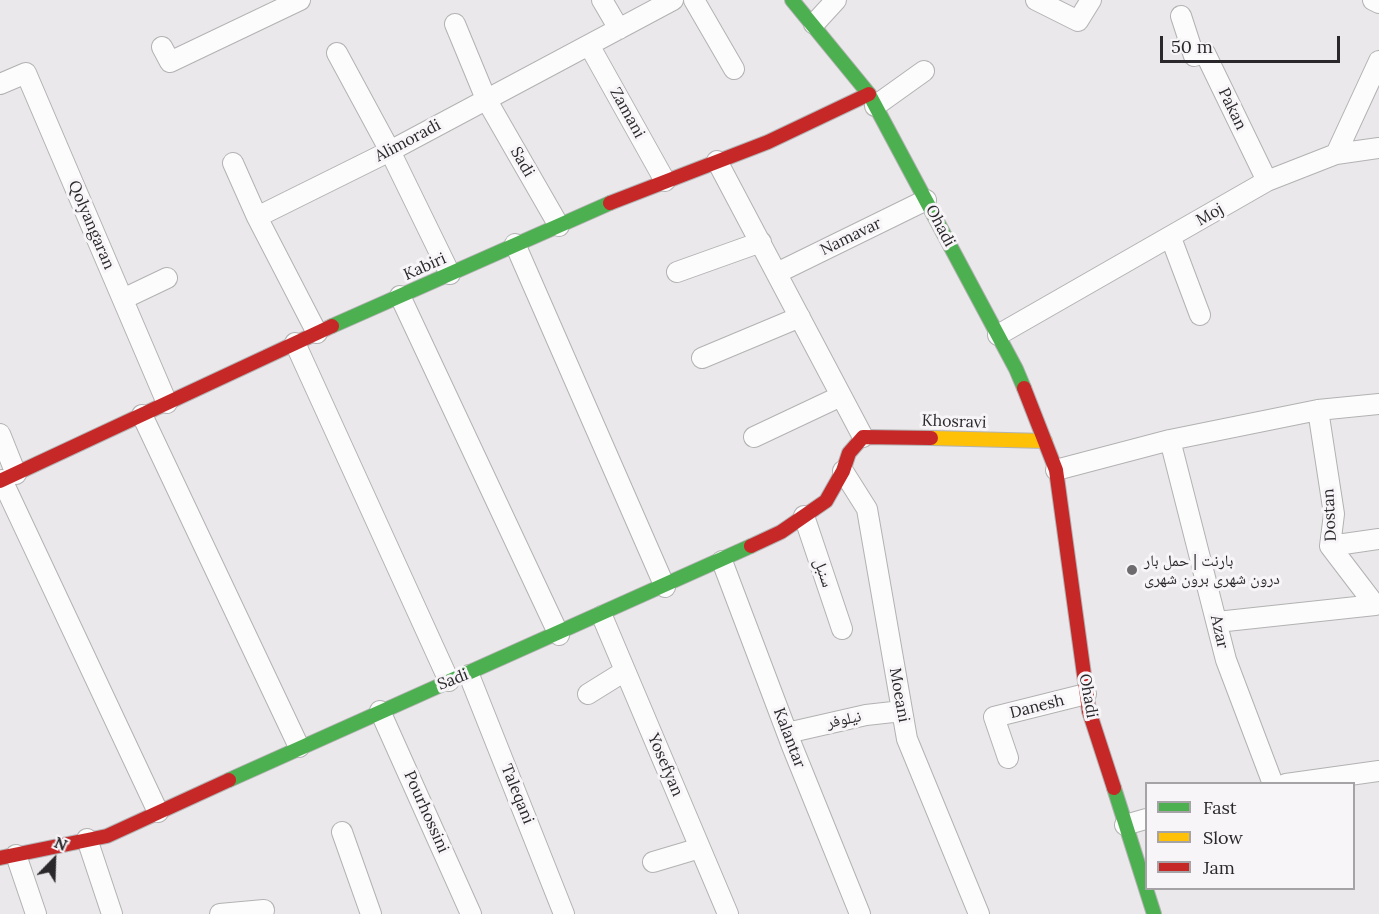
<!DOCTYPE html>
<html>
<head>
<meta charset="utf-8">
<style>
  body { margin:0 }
  #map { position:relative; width:1379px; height:914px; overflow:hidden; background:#eae8ea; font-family:Lora,serif }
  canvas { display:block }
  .legend { position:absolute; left:1145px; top:782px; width:210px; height:108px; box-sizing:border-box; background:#f8f5f8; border:2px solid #a6a3a6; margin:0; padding:8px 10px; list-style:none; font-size:18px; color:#2a282a }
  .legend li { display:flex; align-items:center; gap:12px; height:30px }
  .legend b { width:30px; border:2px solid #a6a3a6 }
  .north { position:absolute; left:24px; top:830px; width:60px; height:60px; -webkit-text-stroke:4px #f8f5f8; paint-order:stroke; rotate:23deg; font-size:16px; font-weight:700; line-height:24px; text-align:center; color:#2a282a }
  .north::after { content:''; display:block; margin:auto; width:21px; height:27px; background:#2a282a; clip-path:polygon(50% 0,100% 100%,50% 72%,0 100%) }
  .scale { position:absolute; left:1160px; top:36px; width:180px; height:27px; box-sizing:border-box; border:3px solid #2a282a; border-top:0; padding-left:8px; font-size:18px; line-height:21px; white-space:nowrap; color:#2a282a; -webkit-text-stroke:4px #f8f5f8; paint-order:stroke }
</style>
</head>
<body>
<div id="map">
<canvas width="1379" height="914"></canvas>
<ul class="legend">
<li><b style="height:8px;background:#4caf50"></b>Fast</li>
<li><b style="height:8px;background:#ffc107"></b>Slow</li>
<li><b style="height:8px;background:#c62828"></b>Jam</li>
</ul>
<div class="north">N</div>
<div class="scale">50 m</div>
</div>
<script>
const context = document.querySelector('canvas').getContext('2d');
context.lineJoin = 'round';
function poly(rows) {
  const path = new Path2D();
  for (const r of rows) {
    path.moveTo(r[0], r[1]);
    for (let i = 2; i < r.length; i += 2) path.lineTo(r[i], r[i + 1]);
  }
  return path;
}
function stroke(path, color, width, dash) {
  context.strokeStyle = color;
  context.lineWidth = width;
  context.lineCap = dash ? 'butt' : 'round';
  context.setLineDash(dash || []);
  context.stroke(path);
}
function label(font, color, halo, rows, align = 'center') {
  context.font = font + ' Lora,"Noto Naskh Arabic",serif';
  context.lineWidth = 6;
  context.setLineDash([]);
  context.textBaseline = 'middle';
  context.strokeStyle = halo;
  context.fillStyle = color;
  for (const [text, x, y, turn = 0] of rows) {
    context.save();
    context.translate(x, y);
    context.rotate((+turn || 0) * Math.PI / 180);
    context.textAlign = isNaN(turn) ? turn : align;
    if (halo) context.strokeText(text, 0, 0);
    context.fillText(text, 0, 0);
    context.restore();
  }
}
const street = poly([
  [602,0,619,29],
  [694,0,734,69],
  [1036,0,1078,21,1091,0],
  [1373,0,1379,3],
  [1181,16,1194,56,1205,53,1267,181],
  [455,24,486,99,559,226],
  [814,24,836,0],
  [589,45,665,181],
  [162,47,170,62,300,0],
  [337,53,390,151,450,274],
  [0,84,26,73,167,403],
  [875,106,924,71],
  [1336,154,1379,148],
  [717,161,863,437],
  [233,163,257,217],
  [1171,238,1200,315],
  [515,244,665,587],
  [677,272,761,242],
  [777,273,926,200],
  [400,296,559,635],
  [123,299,167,278],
  [317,333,257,217,390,151,673,0],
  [998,335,1267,181,1336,154,1379,61],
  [295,343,449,681],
  [702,358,800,317],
  [1318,410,1334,514,1330,546,1375,605],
  [142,415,299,747],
  [0,434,16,474],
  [754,437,841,396],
  [1170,440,1226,660,1273,784],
  [1056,470,1170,440,1318,410,1379,404],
  [843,471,867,509,907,739,979,914],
  [2,480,158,812],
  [804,516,842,629],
  [1330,546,1379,539],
  [722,561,792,746,860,914],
  [602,616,728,914],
  [1217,622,1375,605],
  [469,675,564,914],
  [588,694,625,671],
  [380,711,471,914],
  [787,733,866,715,902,711],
  [1008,758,994,717,1086,694],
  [1286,784,1379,771],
  [1125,825,1146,819],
  [342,832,371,914],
  [87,839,112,914],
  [16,855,36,914],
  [653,862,700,848],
  [220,914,264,910,263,914]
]);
const fast = poly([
  [792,0,869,94,1016,369,1024,388],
  [332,326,610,203],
  [229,780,751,546],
  [1114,788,1154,914]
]);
const slow = poly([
  [931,438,1045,441]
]);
const jam = poly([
  [610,203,768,142,869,94],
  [1024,388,1056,470,1089,711,1114,788],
  [0,481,332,326],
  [751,546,781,532,826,501,843,471,849,453,863,437,931,438],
  [0,858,107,836,229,780]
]);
const markers = [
  [1132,570,6,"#6d6b6d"]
];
const streetNames = [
  ["Pakan",1232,109,64],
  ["Zamani",627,113,61],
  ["Alimoradi",408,141,-28],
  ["Sadi",522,162,60],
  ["Moj",1210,215,-30],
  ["Qolyangaran",91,225,67],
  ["Ohadi",940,226,62],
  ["Namavar",851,237,-26],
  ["Kabiri",425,267,-24],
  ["Khosravi",954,422,2],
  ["Dostan",1330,515,-93],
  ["سنبل",823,573,72],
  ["Azar",1219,632,77],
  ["Sadi",453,680,-21],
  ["Moeani",899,695,80],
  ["Ohadi",1088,696,80],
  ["Danesh",1037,707,-14],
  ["نیلوفر",844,720,-12],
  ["Kalantar",789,738,69],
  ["Yosefyan",665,765,67],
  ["Taleqani",517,794,68],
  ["Pourhossini",426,812,66]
];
const poiNames = [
  ["بارنت | حمل بار",1144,561],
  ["درون شهری برون شهری",1144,579]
];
stroke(street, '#b3b2b3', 22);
stroke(fast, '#b3b2b3', 16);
stroke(slow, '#b3b2b3', 16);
stroke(jam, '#b3b2b3', 16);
stroke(street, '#fcfcfc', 20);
stroke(fast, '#4caf50', 14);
stroke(slow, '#ffc107', 14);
stroke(jam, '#c62828', 14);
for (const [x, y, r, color] of markers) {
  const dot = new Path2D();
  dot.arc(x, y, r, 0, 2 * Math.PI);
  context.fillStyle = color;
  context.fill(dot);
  stroke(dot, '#f8f5f8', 2);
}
label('16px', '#2a282a', '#f8f5f8', streetNames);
label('16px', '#2a282a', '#f8f5f8', poiNames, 'left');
</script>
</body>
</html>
